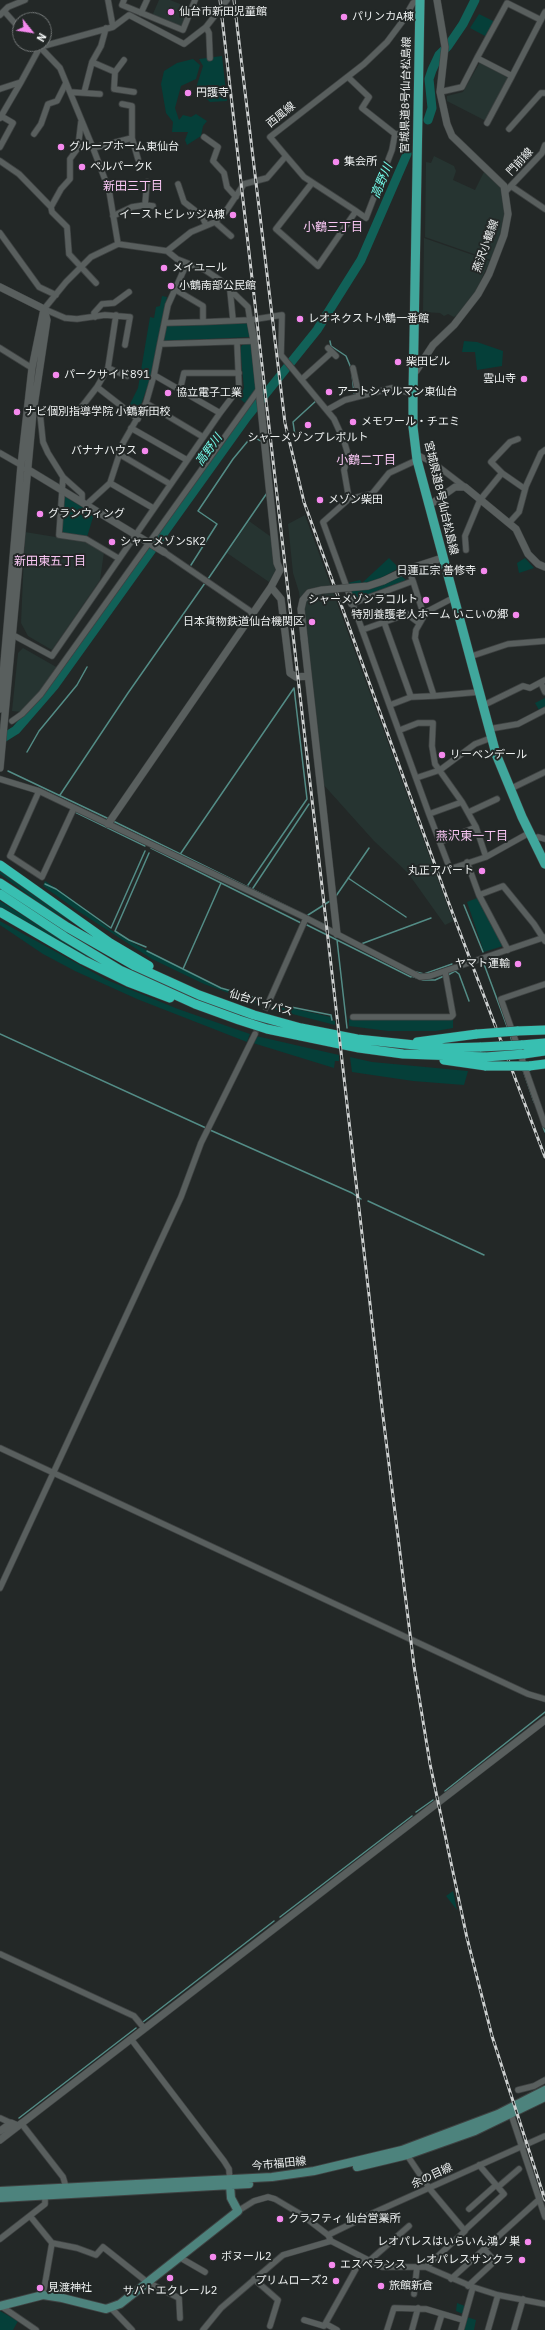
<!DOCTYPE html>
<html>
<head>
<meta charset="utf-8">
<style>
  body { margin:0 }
  #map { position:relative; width:545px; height:2330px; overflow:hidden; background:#232827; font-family:"IBM Plex Sans",sans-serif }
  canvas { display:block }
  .north { position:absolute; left:12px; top:12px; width:40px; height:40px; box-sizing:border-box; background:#232827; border:1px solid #747878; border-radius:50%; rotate:120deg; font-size:11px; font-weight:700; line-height:16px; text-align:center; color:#eef1f1 }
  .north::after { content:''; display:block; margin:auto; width:14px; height:18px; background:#f589ee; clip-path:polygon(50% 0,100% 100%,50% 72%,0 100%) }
</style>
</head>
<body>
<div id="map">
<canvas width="545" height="2330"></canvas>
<div class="north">N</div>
</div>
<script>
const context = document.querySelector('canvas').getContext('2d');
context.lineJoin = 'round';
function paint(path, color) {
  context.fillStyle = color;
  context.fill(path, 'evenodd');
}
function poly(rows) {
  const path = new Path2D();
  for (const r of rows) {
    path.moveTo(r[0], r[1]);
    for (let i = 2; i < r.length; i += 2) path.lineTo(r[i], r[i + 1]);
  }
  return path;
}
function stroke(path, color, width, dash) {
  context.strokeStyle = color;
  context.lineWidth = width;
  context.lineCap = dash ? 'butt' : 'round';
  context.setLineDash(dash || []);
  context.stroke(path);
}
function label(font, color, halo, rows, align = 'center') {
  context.font = font + ' "IBM Plex Sans","Noto Sans JP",sans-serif';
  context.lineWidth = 4;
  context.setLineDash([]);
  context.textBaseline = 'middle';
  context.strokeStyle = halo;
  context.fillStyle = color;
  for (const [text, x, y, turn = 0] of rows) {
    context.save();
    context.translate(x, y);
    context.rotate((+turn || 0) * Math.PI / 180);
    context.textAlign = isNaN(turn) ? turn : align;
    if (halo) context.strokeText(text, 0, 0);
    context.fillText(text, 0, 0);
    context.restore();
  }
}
const built = poly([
  [159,0,170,0,190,8,183,26,179,28,152,16],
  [480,62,509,77,486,121,447,101,447,96,463,92],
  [434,156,454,166,456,171,453,180,475,190,485,170,501,187,505,199,504,225,491,260,425,237,426,162,431,163],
  [424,238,490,261,472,299,462,312,454,317,448,314,444,316,440,313,423,312],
  [305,515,453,921,445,925,408,873,374,841,322,783,299,592,293,573,288,524],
  [249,521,274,539,277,571,269,582,227,553],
  [25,532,86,542,104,552,100,580,52,650,28,636,21,623],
  [23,648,58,668,41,693,22,712,12,711,18,653]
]);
const green = poly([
  [479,14,495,22,487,37,470,28],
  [222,56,227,101,210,102,196,88,203,66,199,59],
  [193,59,200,65,196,79,181,86,175,108,179,120,183,115,191,117,196,114,207,121,203,126,201,136,187,145,185,140,188,132,172,132,173,122,166,113,161,84,164,71,177,63],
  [162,296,167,297,152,374,138,413,129,406,138,388,150,317,154,318,156,307,160,306],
  [248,322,251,337,164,341,166,325],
  [464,341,477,342,503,351,502,366,477,370,475,352,462,352],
  [251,343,258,389,246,404,238,397,244,388,240,348,243,344],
  [64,496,94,514,87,537,62,533],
  [389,558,399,568,381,578,400,575,406,580,354,600,348,583,360,580,362,583],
  [525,558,534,568,519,573,517,563],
  [545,698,545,707,539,710,535,703],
  [0,868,78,926,42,905,0,874],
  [45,881,66,895,111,930,135,944,215,986,264,1002,262,1005,204,984,152,959,78,911,43,886],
  [477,898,503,946,484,952,467,902],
  [0,901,101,964,106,968,0,908],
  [0,921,107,980,178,1009,250,1034,247,1042,137,999,75,971,43,954,0,925],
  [274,1004,331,1017,331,1020,335,1021,335,1025,269,1008],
  [349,1019,453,1020,453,1028,436,1031,388,1031,349,1026],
  [256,1036,339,1055,339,1061,335,1061,334,1068,253,1043],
  [350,1057,372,1062,468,1071,464,1085,413,1081,352,1072],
  [453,1891,457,1910,446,1896],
  [457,2303,465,2306,463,2314,456,2311],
  [0,2311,18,2321,13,2330,0,2330],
  [467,2317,476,2320,474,2330,463,2330]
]);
const stream = poly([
  [330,341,331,346,346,356,351,368],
  [352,374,354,393],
  [296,442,293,422,317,400],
  [191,565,217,524,198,511,233,459,252,436,261,441],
  [208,579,267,493],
  [27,752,39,731,77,685,87,667],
  [8,771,109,819],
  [60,795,128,693,205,583],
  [75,812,145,846],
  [113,821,327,926],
  [151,848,301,923],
  [181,853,294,688],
  [348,878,406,917],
  [45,884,56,889,111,928,145,851],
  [248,885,307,799,294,688],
  [253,888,309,804],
  [336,896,369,848],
  [464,905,483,952],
  [308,915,330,901],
  [305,924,337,940],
  [361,944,431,918],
  [146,947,129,940,115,931,149,853],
  [147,951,221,988,259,999],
  [484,964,508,1029],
  [183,969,221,883],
  [416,972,424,974,452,964],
  [448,975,455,971,459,974,469,1001],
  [411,976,423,980,435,980,444,976],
  [276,1004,331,1015,332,1020],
  [347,1028,337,940,411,977],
  [0,1034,206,1128],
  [510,1034,512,1042],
  [523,1070,534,1102],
  [543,1127,545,1132],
  [210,1130,352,1193,361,1199],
  [368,1201,484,1255],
  [445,1791,545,1712],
  [416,1812,433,1800],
  [280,1917,412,1816],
  [143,2022,274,1921],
  [19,2118,136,2028]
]);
const river = poly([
  [428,120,432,108,429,79,432,70,439,55,448,46,463,24,475,0],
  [0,740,16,730,55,685,247,417,317,330,361,260,407,154]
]);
const minorTunnel = poly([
  [255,1034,267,1006]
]);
const minor = poly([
  [108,0,113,27],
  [124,0,122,5,183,30,195,0],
  [4,11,20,29],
  [141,13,147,0],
  [0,15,8,7,25,0],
  [206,27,209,33,210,58],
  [477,58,507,3,541,20],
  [92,62,115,72,124,60],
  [115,72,114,89,134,92],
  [512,76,545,12],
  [348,77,369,97,362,108,395,134,401,134],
  [0,89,21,82,40,47,34,44],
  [70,92,84,93,92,62,101,46,106,28],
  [440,92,462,87,477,58,512,76,487,123],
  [84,93,100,94],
  [122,104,132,106,132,138],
  [0,118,21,82],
  [509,129,541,93,545,93],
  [34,134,41,124,48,104,57,101,66,83],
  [204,137,218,147,213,161,224,173,227,187,236,197],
  [0,147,13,123,1,116],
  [93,148,132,138,138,159],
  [286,156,304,177,356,211,318,266,276,229,312,183],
  [0,161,19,174,51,207,52,212,67,227,69,254,96,283],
  [178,184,184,202,202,216,206,225],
  [511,186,545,209],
  [506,191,542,153,545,145],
  [145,205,153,206],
  [51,207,61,189,70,179,70,159,78,148,81,122],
  [356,211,366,218,392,150,395,134],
  [113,216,132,207,145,205,147,182],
  [215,222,231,236],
  [0,233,39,287,56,295],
  [118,244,109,190,93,148,60,68,40,47,113,27,129,15,184,44,206,27,227,0],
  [167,251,191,232,215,222,226,211,244,184,267,178,286,156,270,137,364,64,387,42,402,22,413,3,419,0],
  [176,290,203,306,203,322,250,320],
  [230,290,233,320],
  [116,315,108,368,97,387,138,419],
  [95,317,94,313,102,304,114,303,129,292],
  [165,323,203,322],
  [237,342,239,388,220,413,154,375,160,344,254,341],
  [160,344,168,305,187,263],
  [125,345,130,317,105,315,77,319,65,318,44,309,66,282,91,257,118,244,167,251,177,259,205,270,220,280,248,307,250,320,282,315,281,355,334,419,344,441,347,451,347,460,344,470,349,499,323,522,429,814,450,869,486,857,476,827,440,842],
  [0,348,32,368],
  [328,348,336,356],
  [108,368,127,376],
  [353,368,359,396],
  [302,379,332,352],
  [180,390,184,373,239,373],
  [146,403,203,437],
  [327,410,345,400,392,388,413,394],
  [33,413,40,413,43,442,48,453,63,477,82,494,82,502],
  [40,413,77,413,97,387],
  [131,428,187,460],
  [518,439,510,442,491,462,502,473,525,489],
  [0,453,21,465],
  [119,454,170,484],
  [416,454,435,464,465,487],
  [63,477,59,535,86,539,118,558],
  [110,483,153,508],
  [349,499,372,494,389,473,417,460],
  [87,504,110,483,123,443,146,403,154,375],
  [509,523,519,512,526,486,541,453,545,450],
  [466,550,465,536,480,500,502,473],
  [164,552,253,613],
  [351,604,413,581,408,569],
  [424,616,428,611,453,598],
  [384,622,411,697],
  [362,630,407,614,419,623],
  [13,635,52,656,220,413],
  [469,657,508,644,545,641],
  [541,683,545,692],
  [434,696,479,692],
  [390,705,411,697,434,696,415,638,416,630,424,616,413,581],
  [482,706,523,686,530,688,545,680],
  [12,721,22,714,41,694,259,389],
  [489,729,518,724,545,710],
  [400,730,418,723,433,723,432,746,435,764,462,802],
  [416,778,440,770,475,744,491,738],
  [0,779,39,791,306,918,420,977,430,976,545,937],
  [510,789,545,772],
  [39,791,10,856,42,877,74,808],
  [469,812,497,799],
  [429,814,462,802,476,827],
  [532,839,538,837,545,839],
  [486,857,529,833],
  [467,862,479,895,508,950],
  [479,895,503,886,534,924,545,941],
  [545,984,501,999,545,1125],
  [267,1006,306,918],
  [353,1017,451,1017,453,1015,445,971],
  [0,1448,528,1694,545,1699],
  [0,1588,181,1197,201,1143,255,1034],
  [0,1954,134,2016,144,2028],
  [131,2039,224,2161,229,2169,230,2182],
  [518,2090,534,2086,545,2080],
  [511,2114,545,2217],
  [0,2118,11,2123],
  [21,2123,63,2177,66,2187],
  [407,2155,429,2188,465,2231,426,2267],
  [498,2187,519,2169],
  [469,2209,496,2185],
  [238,2211,254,2201,268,2197,275,2199,302,2215,328,2235,331,2241,382,2267,426,2267,473,2287,498,2295,545,2304],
  [30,2216,52,2243],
  [465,2230,504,2194,479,2165],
  [328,2235,373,2213,545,2136],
  [0,2239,45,2204,45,2195],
  [179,2257,205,2272],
  [369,2261,409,2226],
  [254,2279,278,2300,270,2326],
  [451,2279,545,2194],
  [468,2286,495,2261,484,2249],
  [414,2294,417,2267],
  [43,2295,52,2243,77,2248,96,2255,103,2247,147,2282,179,2298,180,2318],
  [1,2306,36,2330],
  [111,2308,132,2330],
  [304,2320,324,2326,362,2258],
  [326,2324,337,2330],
  [203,2330,221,2308,283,2255,331,2241],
  [387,2330,394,2308,426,2309,463,2320],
  [412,2330,418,2308],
  [437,2330,442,2314],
  [461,2330,473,2287],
  [488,2330,498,2295],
  [514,2330,523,2299]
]);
const tertiary = poly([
  [0,287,44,309],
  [250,320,254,341,277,563,280,570,271,587],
  [413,372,416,371,433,345,454,325,478,294,489,274,504,235,508,214,504,186,452,136,447,124,440,92,445,47,437,0],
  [27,469,164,552],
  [428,504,434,502,455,487,465,487,516,529,528,554,538,564,545,567],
  [383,581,408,569,442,558],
  [304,638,337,934],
  [0,709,21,465,32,368,44,309],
  [0,768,33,413,47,320,44,309],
  [108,824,271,587,281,599,290,673,296,677,308,676],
  [0,2131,11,2123,18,2126],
  [0,2140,545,1720]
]);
const secondary = poly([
  [357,2167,407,2155,475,2131,545,2097],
  [0,2191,272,2177,314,2171,402,2150,498,2114,545,2090],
  [0,2198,249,2184],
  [0,2306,43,2295,62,2298,106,2309,120,2304,238,2211,231,2198,230,2185]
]);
const primary = poly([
  [420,0,413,394,413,427,417,460,496,754,522,817,545,864]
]);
const trunk = poly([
  [0,865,110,943,149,966],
  [0,883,67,927,135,966,199,995,254,1015,301,1028,357,1039,444,1048,481,1047],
  [0,894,65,937,120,970,195,1004,239,1020,267,1029,359,1048,403,1054,486,1057],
  [0,912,83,960,128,982,170,998],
  [517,1031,545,1030],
  [417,1042,477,1034],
  [521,1045,545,1043],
  [524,1054,545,1051],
  [444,1060,486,1066],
  [529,1066,545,1064]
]);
const rail = poly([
  [220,0,382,1408,414,1666,430,1764,467,1938,492,2036,545,2200],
  [234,0,285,423,304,502,448,901,545,1157]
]);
const tertiaryBridge = poly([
  [304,638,301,609,303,600,309,593,322,590,368,586,383,581]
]);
const trunkBridge = poly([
  [477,1034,517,1031],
  [481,1047,521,1045],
  [486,1057,524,1054],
  [486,1066,529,1066]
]);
const markers = [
  [171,12,4,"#f589ee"],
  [344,17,4,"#f589ee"],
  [188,93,4,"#f589ee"],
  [61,147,4,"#f589ee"],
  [336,162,4,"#f589ee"],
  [82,167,4,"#f589ee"],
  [233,215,4,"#f589ee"],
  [164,268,4,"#f589ee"],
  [171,286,4,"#f589ee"],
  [300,319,4,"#f589ee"],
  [398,362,4,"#f589ee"],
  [56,375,4,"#f589ee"],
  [524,379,4,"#f589ee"],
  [329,392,4,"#f589ee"],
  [168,393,4,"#f589ee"],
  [17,412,4,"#f589ee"],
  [353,422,4,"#f589ee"],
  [308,425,4,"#f589ee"],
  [145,451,4,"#f589ee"],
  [320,500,4,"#f589ee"],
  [40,514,4,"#f589ee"],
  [112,542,4,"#f589ee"],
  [484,571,4,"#f589ee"],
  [426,600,4,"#f589ee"],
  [516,615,4,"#f589ee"],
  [312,622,4,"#f589ee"],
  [442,755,4,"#f589ee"],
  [482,871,4,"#f589ee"],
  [518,964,4,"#f589ee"],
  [280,2219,4,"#f589ee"],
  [528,2242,4,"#f589ee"],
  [213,2257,4,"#f589ee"],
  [522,2260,4,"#f589ee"],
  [332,2265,4,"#f589ee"],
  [170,2278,4,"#f589ee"],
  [336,2281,4,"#f589ee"],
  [381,2286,4,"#f589ee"],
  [40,2288,4,"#f589ee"]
];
const poiNames = [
  ["仙台市新田児童館",179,12],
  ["パリンカA棟",352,17],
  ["円護寺",196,93],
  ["グループホーム東仙台",69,147],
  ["集会所",344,162],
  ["ベルパークK",90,167],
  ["イーストビレッジA棟",225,215,"right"],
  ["メイユール",172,268],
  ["小鶴南部公民館",179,286],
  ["レオネクスト小鶴一番館",308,319],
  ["柴田ビル",406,362],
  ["パークサイド891",64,375],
  ["雲山寺",516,379,"right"],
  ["アートシャルマン東仙台",337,392],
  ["協立電子工業",176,393],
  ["ナビ個別指導学院 小鶴新田校",25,412],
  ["メモワール・チエミ",361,422],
  ["シャーメゾンプレポルト",308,438,"center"],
  ["バナナハウス",137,451,"right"],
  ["メゾン柴田",328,500],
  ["グランウィング",48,514],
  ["シャーメゾンSK2",120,542],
  ["日蓮正宗 善修寺",476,571,"right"],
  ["シャーメゾンラコルト",418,600,"right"],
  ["特別養護老人ホーム いこいの郷",508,615,"right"],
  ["日本貨物鉄道仙台機関区",304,622,"right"],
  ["リーベンデール",450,755],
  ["丸正アパート",474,871,"right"],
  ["ヤマト運輸",510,964,"right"],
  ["クラフティ 仙台営業所",288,2219],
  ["レオパレスはいらいん鴻ノ巣",520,2242,"right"],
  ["ボヌール2",221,2257],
  ["レオパレスサンクラ",514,2260,"right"],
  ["エスペランス",340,2265],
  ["プリムローズ2",328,2281,"right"],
  ["旅館新倉",389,2286],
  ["見渡神社",48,2288],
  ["サバトエクレール2",170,2291,"center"]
];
const streetNames = [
  ["宮城県道8号仙台松島線",406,95,-89],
  ["西風線",281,115,-39],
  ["門前線",520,162,-47],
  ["燕沢小鶴線",486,246,-70],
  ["宮城県道8号仙台松島線",441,498,77],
  ["仙台バイパス",261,1003,17],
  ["今市福田線",279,2164,-6],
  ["余の目線",432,2176,-25]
];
const waterNames = [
  ["高野川",382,181,-67],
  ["高野川",209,450,-54]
];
const neighbourhoodNames = [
  ["新田三丁目",133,187],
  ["小鶴三丁目",333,228],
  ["小鶴二丁目",366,461],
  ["新田東五丁目",50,562],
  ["燕沢東一丁目",472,837]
];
paint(built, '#263431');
paint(green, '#053f39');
stroke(stream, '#538c86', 1.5);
stroke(river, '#116158', 9);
stroke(minorTunnel, '#414645', 5.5, [5.5, 3]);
stroke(minor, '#3e4242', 7);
stroke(tertiary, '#3e4242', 8);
stroke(secondary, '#3e4242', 10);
stroke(primary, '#3e4242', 10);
stroke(trunk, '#3e4242', 10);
stroke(minor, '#595f5e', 5.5);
stroke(tertiary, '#595f5e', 7);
stroke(secondary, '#4d837d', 8);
stroke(primary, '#40a79c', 9);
stroke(trunk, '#38bfb1', 9);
stroke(rail, '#cdd0d0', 3);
stroke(rail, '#232827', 1.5, [4.5]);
stroke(tertiaryBridge, '#3e4242', 8, []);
stroke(trunkBridge, '#3e4242', 10, []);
stroke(tertiaryBridge, '#595f5e', 7);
stroke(trunkBridge, '#38bfb1', 9);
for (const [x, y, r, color] of markers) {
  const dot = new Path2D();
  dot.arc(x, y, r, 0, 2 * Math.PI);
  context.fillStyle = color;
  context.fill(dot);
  stroke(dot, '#232827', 1.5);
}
label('11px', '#eef1f1', '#232827', poiNames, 'left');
label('11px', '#eef1f1', '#232827', streetNames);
label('italic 12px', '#72fae9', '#232827', waterNames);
label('12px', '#f9c7f4', '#232827', neighbourhoodNames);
</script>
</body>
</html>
